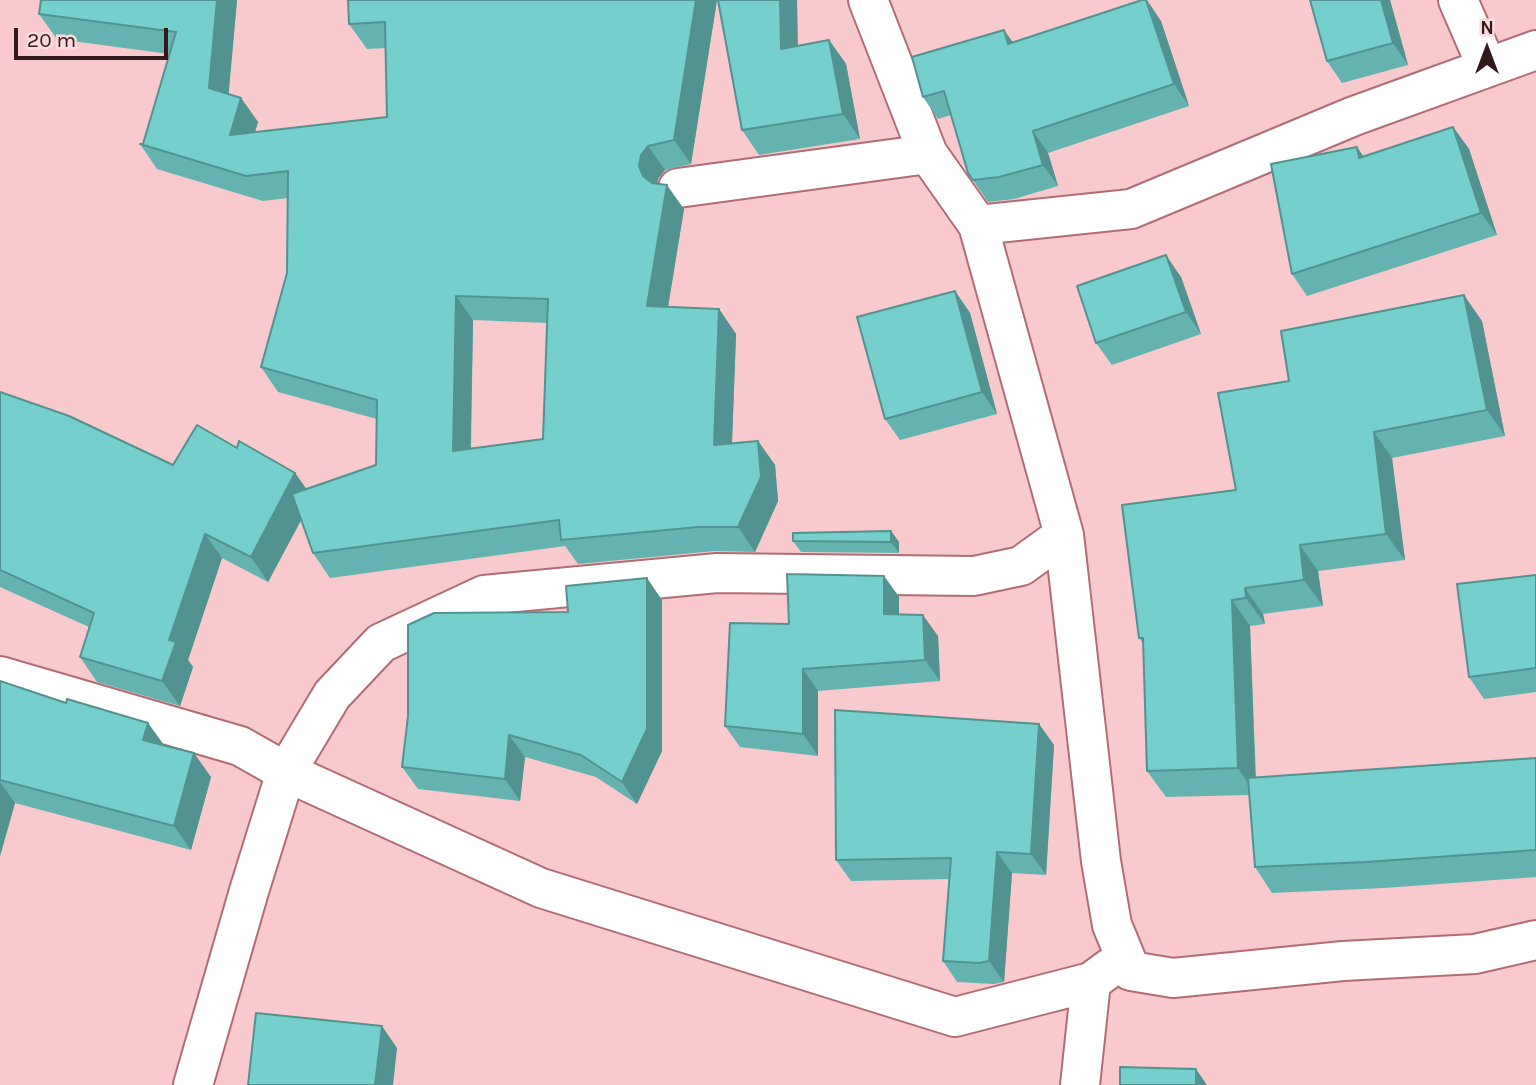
<!DOCTYPE html>
<html>
<head>
<meta charset="utf-8">
<style>
  body { margin:0 }
  #map { position:relative; width:1536px; height:1085px; overflow:hidden; background:#f8c9cd; font-family:Karla,sans-serif }
  canvas { display:block }
  .north { position:absolute; left:1452px; top:14px; width:70px; height:70px; -webkit-text-stroke:5px #fbdbdd; paint-order:stroke; rotate:0deg; font-size:19px; font-weight:700; line-height:28px; text-align:center; color:#34191c }
  .north::after { content:''; display:block; margin:auto; width:24px; height:32px; background:#34191c; clip-path:polygon(50% 0,100% 100%,50% 72%,0 100%) }
  .scale { position:absolute; left:14px; top:28px; width:154px; height:32px; box-sizing:border-box; border:4px solid #34191c; border-top:0; padding-left:9px; font-size:21px; line-height:24px; white-space:nowrap; color:#34191c; -webkit-text-stroke:5px #fbdbdd; paint-order:stroke }
</style>
</head>
<body>
<div id="map">
<canvas width="1536" height="1085"></canvas>
<div class="north">N</div>
<div class="scale">20 m</div>
</div>
<script>
const context = document.querySelector('canvas').getContext('2d');
context.lineJoin = 'round';
function poly(rows) {
  const path = new Path2D();
  for (const r of rows) {
    path.moveTo(r[0], r[1]);
    for (let i = 2; i < r.length; i += 2) path.lineTo(r[i], r[i + 1]);
  }
  return path;
}
function stroke(path, color, width, dash) {
  context.strokeStyle = color;
  context.lineWidth = width;
  context.lineCap = dash ? 'butt' : 'round';
  context.setLineDash(dash || []);
  context.stroke(path);
}
function paint(path, color) {
  context.fillStyle = color;
  context.fill(path, 'evenodd');
}
const minor = poly([
  [868,0,928,154,978,225,1064,535,1101,861,1112,925,1131,971,1173,978,1343,961,1475,954,1536,940],
  [1458,0,1487,67],
  [678,188,928,154],
  [978,225,1131,209,1354,116,1536,50],
  [0,676,240,746,286,772,541,888,955,1017,1091,982],
  [193,1085,249,891,286,772,332,695,381,643,484,595,717,573,974,576,1021,566,1064,535],
  [1080,1085,1091,982,1110,968]
]);
const wall = poly([
  [237,0,228,94,241,98,258,122,255,132,387,117,386,48,367,49,349,24,717,0,691,164,665,170,658,179,657,184,684,209,668,307,719,309,736,334,732,443,758,441,775,465,778,501,755,552,715,551,578,564,565,546,330,578,313,553,301,520,268,582,222,558,188,660,193,667,180,706,97,682,80,657,89,627,0,587,0,392,173,465,237,448,295,473,306,489,376,465,377,419,278,392,261,367,287,273,288,198,263,201,157,169,140,144,143,144,169,54,57,39,39,14],
  [473,320,547,323,543,439,471,448],
  [718,0,797,0,798,46,829,40,846,64,860,139,759,155,742,130],
  [1390,0,1408,65,1342,83,1327,61],
  [1161,21,1189,106,1048,153,1058,186,1014,199,988,202,968,173,951,115,938,119,923,97,1013,43],
  [1453,127,1469,149,1497,235,1307,296,1292,274,1363,157],
  [1181,277,1201,334,1112,365,1096,343],
  [955,291,970,313,997,414,900,440,885,419],
  [1482,321,1505,436,1392,458,1405,560,1318,571,1323,606,1263,614,1265,624,1250,626,1256,778,1536,758,1536,877,1384,888,1272,893,1255,867,1249,795,1166,797,1147,771,1143,643,1139,638,1236,490,1289,381],
  [891,531,899,542,899,553,801,552,793,541],
  [1536,575,1536,692,1484,699,1469,677],
  [884,576,899,597,899,614,938,636,940,681,818,691,818,756,740,747,725,726,789,624],
  [662,600,662,751,637,804,596,777,525,757,520,801,418,789,402,767,408,716,568,612],
  [0,681,66,703,148,723,164,745,211,777,191,850,15,803,0,856],
  [1039,724,1054,745,1046,875,1012,873,1004,982,994,984,957,982,943,961,949,879,851,881,836,860]
]);
const shadedWall = poly([
  [217,0,237,0,227,113,209,88],
  [696,0,717,0,691,164,674,140],
  [780,0,797,0,798,73,781,49],
  [1147,0,1161,21,1189,106,1174,84],
  [1381,0,1390,0,1408,65,1393,43],
  [1004,30,1020,52,1008,44],
  [829,40,846,64,860,139,843,114],
  [241,98,258,122,247,159,230,135],
  [1453,127,1469,149,1497,235,1481,213],
  [1033,131,1048,153,1058,186,1043,165],
  [648,146,665,170,658,179,656,190,643,176,639,166,641,155],
  [1357,147,1372,169,1359,158],
  [667,185,684,209,664,331,647,306],
  [1166,255,1181,277,1201,334,1186,312],
  [955,291,970,313,997,414,982,392],
  [1464,295,1482,321,1505,436,1487,410],
  [456,296,473,320,470,475,453,451],
  [719,309,736,334,731,469,714,445],
  [1374,432,1392,458,1405,560,1386,534],
  [758,441,775,465,778,501,755,552,738,527],
  [295,473,313,498,268,582,251,557],
  [891,531,899,542,899,553,891,542],
  [205,534,222,558,188,660,193,667,180,706,162,681,169,640],
  [1300,545,1318,571,1323,606,1304,580],
  [884,576,899,597,899,636,884,614],
  [647,578,662,600,662,751,637,804,622,782],
  [1245,588,1263,614,1265,624,1246,598],
  [1232,600,1250,626,1256,795,1238,768],
  [923,615,938,636,940,681,925,660],
  [803,669,818,691,818,756,803,734],
  [148,723,165,747,143,740],
  [1039,724,1054,745,1046,875,1031,854],
  [509,735,525,757,520,801,505,779],
  [194,753,211,777,191,850,174,826],
  [0,782,15,803,0,856],
  [997,852,1012,873,1004,982,989,961],
  [382,1026,397,1048,393,1085,375,1085],
  [1196,1069,1207,1085,1196,1085]
]);
const building = poly([
  [41,0,217,0,209,88,241,98,230,135,387,117,385,22,349,24,348,0,696,0,674,140,648,146,641,155,639,166,643,176,652,183,667,185,647,306,719,309,714,445,758,441,761,477,738,527,698,527,561,540,559,520,313,553,292,494,376,465,377,400,261,367,287,273,288,171,246,176,140,144,143,144,176,32,39,14,41,0],
  [456,296,548,299,543,439,453,451,456,296],
  [718,0,780,0,781,49,829,40,843,114,742,130,718,0],
  [1142,0,1146,0,1174,84,1033,131,1043,165,999,177,973,180,968,173,944,91,923,97,912,57,1004,30,1008,44,1142,0],
  [1310,0,1381,0,1393,43,1327,61,1310,0],
  [1453,127,1481,213,1292,274,1271,164,1357,147,1359,158,1453,127],
  [1166,255,1186,312,1096,343,1077,286,1166,255],
  [955,291,982,392,885,419,857,317,955,291],
  [1464,295,1487,410,1374,432,1386,534,1300,545,1304,580,1245,588,1246,598,1232,600,1238,768,1147,771,1143,638,1139,638,1122,505,1236,490,1218,393,1289,381,1281,331,1464,295],
  [0,392,69,416,173,465,197,425,237,448,239,441,295,473,251,557,205,534,169,640,176,642,162,681,80,657,94,613,0,570,0,392],
  [891,531,891,542,793,541,793,533,891,531],
  [787,574,884,576,884,614,923,615,925,660,803,669,803,734,725,726,730,623,789,624,787,574],
  [1536,575,1536,668,1469,677,1457,584,1536,575],
  [647,578,647,729,622,782,581,755,509,735,505,779,402,767,408,716,408,625,434,613,568,612,566,586,647,578],
  [0,681,66,703,67,699,148,723,143,740,194,753,174,826,0,780,0,681],
  [835,710,1039,724,1031,854,997,852,989,961,979,963,943,961,951,858,836,860,835,710],
  [1536,758,1536,850,1366,862,1255,867,1248,778,1536,758],
  [256,1013,382,1026,375,1085,248,1085,256,1013],
  [1120,1067,1196,1069,1196,1085,1120,1085,1120,1067]
]);
stroke(minor, '#b16c74', 42);
stroke(minor, '#fff', 38);
paint(wall, '#65b3b0');
paint(shadedWall, '#529290');
paint(building, '#75d0cd');
stroke(building, '#529290', 2);
</script>
</body>
</html>
